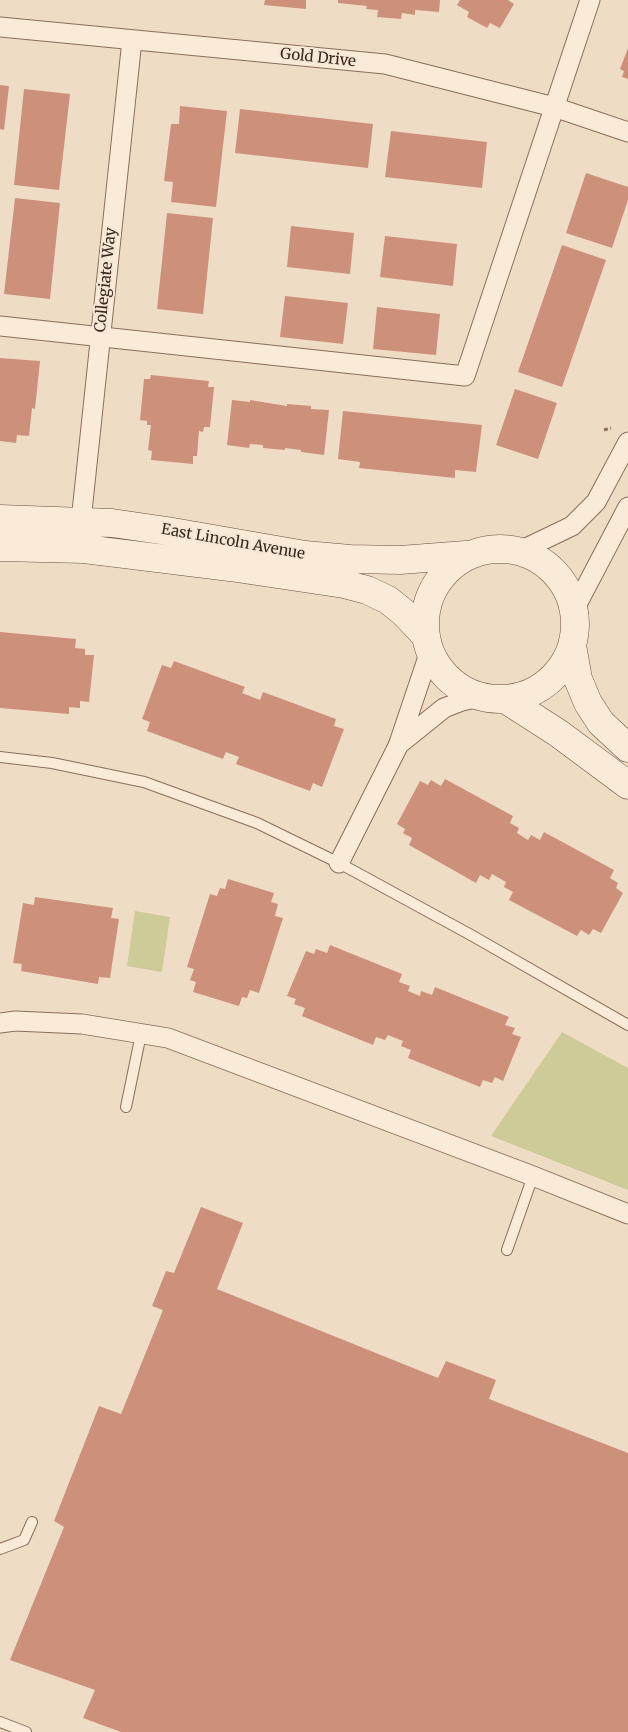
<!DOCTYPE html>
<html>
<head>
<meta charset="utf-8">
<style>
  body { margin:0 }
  canvas { display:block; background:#efdcc5 }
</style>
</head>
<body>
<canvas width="628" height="1732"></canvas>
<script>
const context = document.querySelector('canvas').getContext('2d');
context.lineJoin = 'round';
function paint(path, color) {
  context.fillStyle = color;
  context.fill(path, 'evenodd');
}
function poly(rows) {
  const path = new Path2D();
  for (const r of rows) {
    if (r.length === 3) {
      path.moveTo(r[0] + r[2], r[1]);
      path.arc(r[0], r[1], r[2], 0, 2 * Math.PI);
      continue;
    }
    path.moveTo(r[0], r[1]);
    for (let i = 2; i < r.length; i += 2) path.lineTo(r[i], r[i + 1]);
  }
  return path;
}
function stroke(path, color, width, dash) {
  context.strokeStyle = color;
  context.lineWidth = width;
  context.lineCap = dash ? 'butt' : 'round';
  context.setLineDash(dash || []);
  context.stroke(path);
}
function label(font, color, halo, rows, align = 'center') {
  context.font = font + ' Merriweather,serif';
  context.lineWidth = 4;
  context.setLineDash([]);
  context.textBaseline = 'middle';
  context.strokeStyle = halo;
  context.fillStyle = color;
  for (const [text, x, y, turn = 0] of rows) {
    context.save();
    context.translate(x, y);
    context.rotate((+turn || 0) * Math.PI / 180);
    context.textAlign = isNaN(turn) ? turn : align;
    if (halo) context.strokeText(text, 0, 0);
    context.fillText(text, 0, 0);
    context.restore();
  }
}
const green = poly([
  [135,911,170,917,162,972,127,966],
  [562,1032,628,1068,628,1190,491,1136]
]);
const building = poly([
  [265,0,306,0,306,9,264,5],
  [338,0,440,0,439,12,415,10,415,15,402,13,401,19,377,17,378,10,366,9,367,6,338,3],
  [460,0,508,0,514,4,500,28,490,23,487,28,467,17,469,12,457,5],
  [628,48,628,79,622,77,624,71,620,69],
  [0,85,9,86,4,130,0,129],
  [24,89,70,94,59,190,14,185],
  [180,106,227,111,216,207,171,202,173,182,164,181,171,124,179,124],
  [240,109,373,124,368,168,235,153],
  [391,131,487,142,482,188,385,177],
  [586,173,628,187,628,200,612,248,566,233],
  [15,198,60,203,50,299,4,294],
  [167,213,213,218,203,314,157,309],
  [291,226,354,233,350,274,287,267],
  [385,236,457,244,453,286,380,277],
  [562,245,606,260,562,387,518,372],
  [285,296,348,303,343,344,280,337],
  [377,307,440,314,436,355,373,349],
  [0,358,40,361,35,409,32,408,29,436,17,435,16,443,0,441],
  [151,375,209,381,208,387,214,387,210,427,204,427,203,432,199,431,197,456,193,456,193,464,151,460,152,451,148,450,151,425,147,425,147,421,140,420,144,379,150,379],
  [515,389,557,403,538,459,496,445],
  [232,400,250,402,250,400,287,406,287,404,311,406,311,409,329,410,324,455,301,452,301,450,285,448,285,450,263,448,263,445,250,444,249,448,227,445],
  [343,411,482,425,476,472,455,470,455,478,359,468,360,462,338,459],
  [0,632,76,639,75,648,85,649,85,655,94,655,89,702,80,701,80,708,69,707,69,714,0,708],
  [174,661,245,687,242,693,260,700,263,692,336,719,334,726,344,729,322,787,313,783,310,791,236,764,239,757,226,752,223,759,147,731,150,722,142,719,162,665,171,668],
  [445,779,513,816,510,823,519,828,517,833,528,840,531,835,540,840,544,832,614,870,610,878,618,883,616,888,623,893,601,933,593,929,589,935,581,930,577,936,509,900,513,892,504,887,506,882,492,874,489,880,480,875,476,883,409,845,412,838,403,833,405,829,397,824,420,781,428,785,431,780,441,786],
  [228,879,274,893,271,902,278,904,275,916,283,918,259,993,250,990,247,998,242,997,239,1006,193,992,196,982,190,980,194,969,187,967,210,894,217,896,220,888,225,889],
  [35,897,113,908,111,918,119,919,110,978,99,977,98,984,21,971,22,964,13,963,23,903,34,905],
  [330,945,402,974,399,982,410,986,408,991,420,996,421,991,432,995,435,987,509,1017,505,1025,515,1028,512,1034,521,1037,503,1081,495,1077,492,1083,483,1080,480,1087,408,1058,411,1050,401,1046,403,1041,388,1035,385,1040,376,1037,373,1045,302,1016,305,1008,294,1004,296,999,287,996,306,951,314,954,316,949,327,953],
  [201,1207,243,1223,217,1289,438,1378,446,1361,496,1380,489,1399,628,1453,628,1732,121,1732,83,1718,95,1690,10,1660,64,1527,54,1521,99,1406,121,1414,163,1310,152,1306,166,1271,174,1273]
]);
const path = poly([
  [604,430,611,428]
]);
const lane = poly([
  [0,757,52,763,144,782,257,823,339,863,471,935,628,1025],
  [126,1107,141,1034],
  [507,1250,533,1176],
  [0,1549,24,1540,32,1522],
  [0,1722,26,1732]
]);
const street = poly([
  [0,27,385,64,554,107,628,132],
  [0,326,465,376,590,0],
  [81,521,132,40],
  [520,551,572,526,596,502,628,442],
  [575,608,628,507],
  [398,745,444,708,462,701,480,697],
  [339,863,398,746,430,651],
  [0,1023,15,1021,82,1024,168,1038,533,1176,628,1214]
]);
const secondary = poly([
  [0,519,112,523,167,531,305,555,350,559,400,560,466,555],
  [0,547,84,549,230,567,344,584,367,590,388,600,403,612,426,636],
  [500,624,75],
  [573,651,578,679,588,703,601,723,628,748],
  [505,699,558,733,628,785]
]);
const streetNames = [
  ["Gold Drive",318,58,6],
  ["Collegiate Way",106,280,-84],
  ["East Lincoln Avenue",233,542,10]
];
paint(green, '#cdcb98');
paint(building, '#cd917b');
stroke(lane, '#8a6d5b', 12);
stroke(street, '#8a6d5b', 21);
stroke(secondary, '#6c4e3e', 29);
stroke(path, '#8a6d5b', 3, [4, 2.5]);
stroke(lane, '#f9ebd8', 10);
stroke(street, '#f9ebd8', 19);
stroke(secondary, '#f9ebd8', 28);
label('15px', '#3a281f', '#f6e7d5', streetNames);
</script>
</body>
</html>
